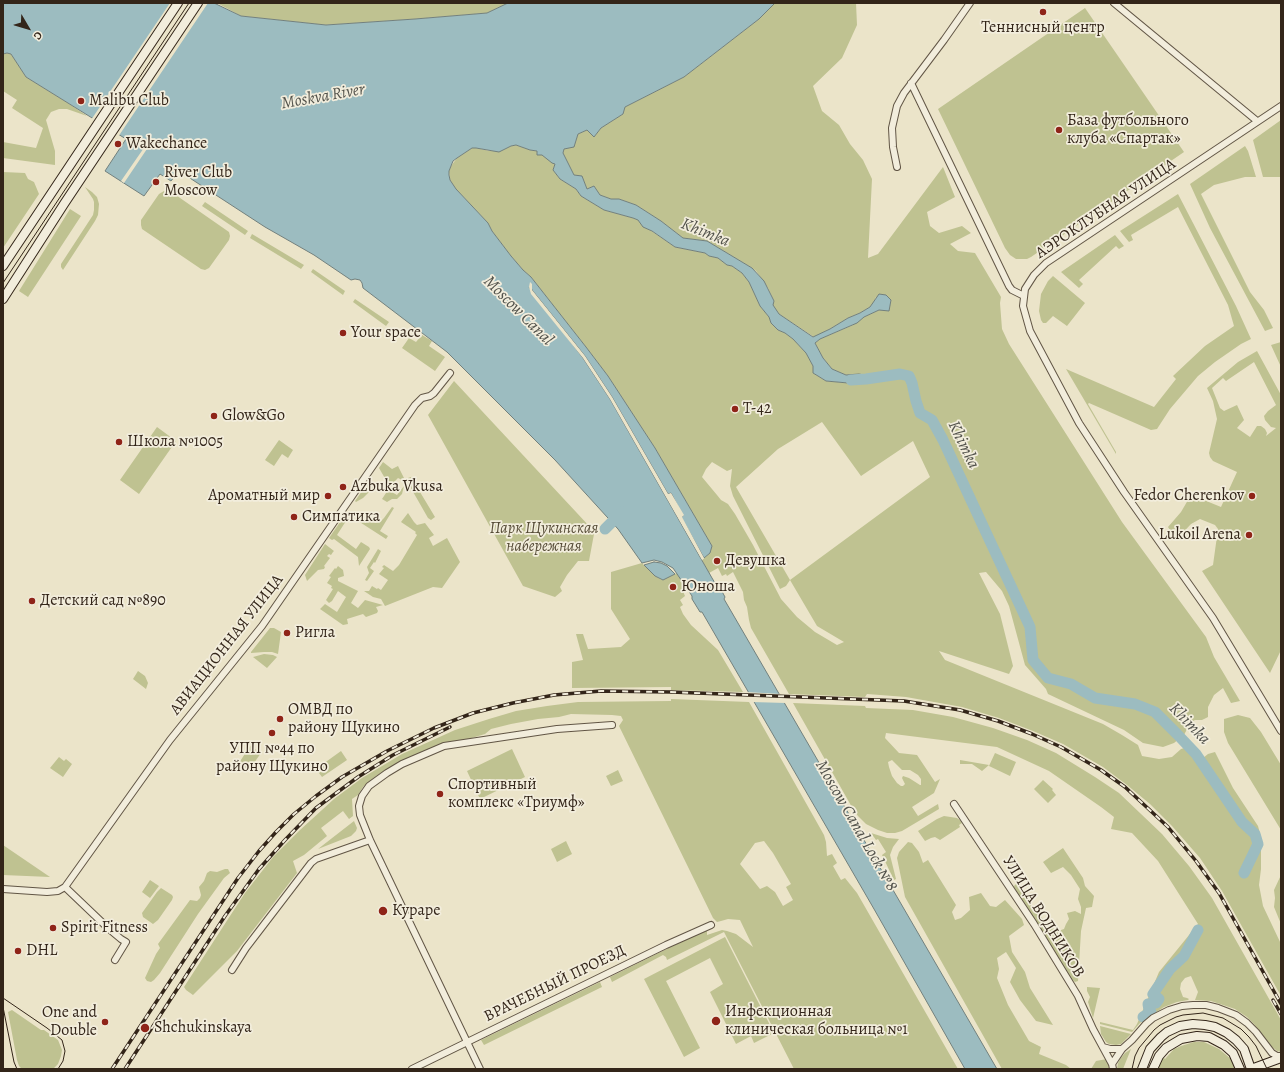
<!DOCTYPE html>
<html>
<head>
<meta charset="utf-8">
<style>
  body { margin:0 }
  #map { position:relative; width:1284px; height:1072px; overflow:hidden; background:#ebe4c9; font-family:Alegreya,serif }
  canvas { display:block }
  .frame { position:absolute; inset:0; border:4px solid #332519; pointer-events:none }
  .north { position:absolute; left:8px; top:8px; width:40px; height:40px; -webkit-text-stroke:3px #f2eddc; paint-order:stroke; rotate:128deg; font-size:11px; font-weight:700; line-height:16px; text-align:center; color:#332519 }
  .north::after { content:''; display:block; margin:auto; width:14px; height:18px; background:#332519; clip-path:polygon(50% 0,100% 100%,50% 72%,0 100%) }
</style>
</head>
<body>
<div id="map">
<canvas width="1284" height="1072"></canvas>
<div class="frame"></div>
<div class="north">С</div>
</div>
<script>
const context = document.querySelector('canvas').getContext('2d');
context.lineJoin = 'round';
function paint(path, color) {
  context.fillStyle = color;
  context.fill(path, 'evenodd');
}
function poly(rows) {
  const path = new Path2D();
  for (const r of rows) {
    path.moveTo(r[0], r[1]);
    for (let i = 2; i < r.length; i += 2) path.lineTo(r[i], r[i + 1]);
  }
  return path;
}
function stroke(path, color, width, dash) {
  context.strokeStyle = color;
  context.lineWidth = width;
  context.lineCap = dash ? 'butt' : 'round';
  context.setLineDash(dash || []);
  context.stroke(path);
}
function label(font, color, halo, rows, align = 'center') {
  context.font = font + ' Alegreya,serif';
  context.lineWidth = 3.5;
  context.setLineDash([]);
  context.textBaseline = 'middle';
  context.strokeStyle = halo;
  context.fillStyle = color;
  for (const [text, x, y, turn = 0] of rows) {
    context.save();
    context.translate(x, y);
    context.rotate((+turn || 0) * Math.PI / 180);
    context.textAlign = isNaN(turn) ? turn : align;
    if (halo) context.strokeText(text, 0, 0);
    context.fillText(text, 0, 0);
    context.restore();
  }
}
const green = poly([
  [217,3,508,3,487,13,415,19,326,25,241,16],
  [775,3,856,3,857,25,842,58,813,86,822,111,839,125,850,144,863,160,872,179,868,258,878,254,943,167,955,197,927,212,930,226,939,233,962,226,971,233,950,244,958,251,975,253,1001,297,1000,303,1002,329,1009,344,1122,522,1206,637,1214,657,1240,701,1231,703,1223,688,1214,695,1208,707,1208,717,1202,720,1195,720,1190,723,1184,735,1174,743,1163,747,1143,743,1124,730,1048,694,1046,689,1025,665,1009,606,1002,591,986,572,979,573,1000,614,1013,666,1009,674,939,651,945,660,1103,724,1122,735,1138,745,1142,756,1159,759,1172,757,1181,749,1187,747,1194,747,1196,749,1200,758,1203,758,1208,754,1215,752,1233,788,1258,826,1261,837,1261,869,1259,885,1263,906,1281,944,1281,996,1222,891,1200,858,1172,826,1150,804,1127,785,1103,767,1063,744,1033,731,999,718,962,707,906,697,867,694,865,697,789,694,751,628,749,620,747,607,744,600,743,592,733,572,727,576,726,574,722,576,718,568,709,573,702,560,710,553,712,546,655,448,608,376,586,347,531,277,523,270,511,256,492,231,488,223,456,189,450,180,449,171,451,166,457,158,472,148,476,148,490,151,503,150,511,146,516,145,530,150,537,151,555,164,553,170,560,179,576,189,581,196,604,210,633,218,638,220,647,228,675,247,705,253,709,256,718,258,727,265,732,266,742,273,749,282,760,306,769,317,771,323,778,330,785,333,793,339,806,353,813,366,813,373,818,376,826,381,848,383,866,379,864,375,859,374,846,375,832,369,823,358,815,343,820,339,853,325,864,317,879,310,889,310,891,300,876,297,874,303,870,307,860,313,848,318,830,329,814,337,779,314,772,305,774,301,768,288,756,271,752,268,707,241,683,238,661,221,636,205,619,199,611,199,600,195,594,186,587,189,582,177,574,175,563,153,564,149,574,146,578,134,587,130,594,137,601,128,623,114,625,107,684,77,759,19],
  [822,422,861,476,913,441,930,477,790,580,736,487,778,449],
  [712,462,727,471,732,469,730,486,733,496,780,589,786,586,790,580,817,626,844,642,837,645,815,632,797,617,781,599,753,545,735,514,728,504,721,500,717,495,702,477,706,469],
  [1085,8,1184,152,1031,257,1027,259,1016,259,1010,255,1005,248,938,109],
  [7,53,11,54,26,77,68,103,87,116,67,109,59,109,51,112,46,120,55,151,55,165,3,158,3,142,36,148,43,128,12,108,17,100,3,91,3,54],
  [1281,120,1281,177,1263,177,1253,140],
  [1245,146,1248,151,1256,177,1245,177,1214,185,1201,194,1250,292,1264,310,1273,328,1265,331,1210,228,1190,184],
  [3,172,25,173,28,179,34,182,39,194,3,248],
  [85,187,92,192,97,197,99,204,98,215,95,221,63,270,61,267,61,264,93,215,94,210,94,202,93,199],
  [164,191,170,191,229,232,230,236,229,240,209,268,205,270,201,269,142,229,141,225,141,220,159,194],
  [1178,194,1236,306,1251,339,1241,344,1215,362,1198,376,1170,409,1157,429,1151,430,1089,403,1088,404,1116,452,1116,454,1066,369,1154,407,1176,379,1173,376,1205,346,1234,326,1228,305,1178,207,1131,235,1133,240,1129,242,1120,231],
  [205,202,248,231,245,235,202,206],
  [70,209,81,216,28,297,19,291],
  [252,234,304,265,301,269,250,238],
  [1115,235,1124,246,1119,249,1116,246,1079,280,1083,284,1079,288,1061,272],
  [313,269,345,291,343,295,311,272],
  [1053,276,1085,303,1067,326,1053,316,1046,323,1043,323,1041,320,1039,311,1041,294,1048,281],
  [355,299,389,322,386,326,353,302],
  [422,335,432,341,429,346,445,357,435,371,402,348,409,338,416,342],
  [1281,342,1281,367,1271,345],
  [1257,351,1281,395,1281,650,1270,673,1202,571,1213,565,1218,529,1215,525,1200,519,1191,524,1176,540,1168,527,1181,512,1188,500,1191,498,1199,498,1221,507,1237,472,1213,461,1210,457,1209,453,1217,419,1213,401,1207,388,1238,362],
  [1254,362,1276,405,1268,411,1264,416,1265,420,1271,427,1276,428,1266,436,1267,433,1265,429,1261,426,1257,426,1250,437,1237,428,1244,420,1237,405,1224,411,1220,408,1212,388,1223,378,1226,381],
  [454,381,590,527,594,534,589,561,578,561,567,575,560,587,562,591,555,597,523,586,428,415],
  [157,427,176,441,139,494,120,480],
  [279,440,293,450,288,458,282,454,274,466,265,460],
  [383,462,392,469,398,466,404,478,402,480,398,478,392,484,386,480,379,468],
  [411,477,435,517,431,520,428,518,408,483,409,481,408,478],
  [367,484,374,488,372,491,369,492,363,498,356,502,355,501],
  [404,486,402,494,397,499,392,499,387,502,382,499,388,490,397,495],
  [392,507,394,508,380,531,388,536,386,539,355,519,358,515,369,522,377,523,381,521,384,518],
  [408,513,414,522,417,525,425,523,434,535,429,538,433,546,447,538,460,562,442,588,433,587,385,606,381,599,373,597,364,591,369,591,372,586,377,589,378,588,381,590,388,580,379,574,384,568,382,567,384,565,393,571,399,565,417,535,415,533,416,532,401,522],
  [345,515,347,518,346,521,337,535,356,549,361,542,369,547,370,549,359,566,358,557,334,539,332,540,329,538],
  [325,544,334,551,333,552,331,555,329,554,327,556,330,558,324,566,325,567,324,569,318,570,307,581,305,575],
  [378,549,381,551,375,563,374,562,370,568,374,571,367,581,365,580,369,573,367,567],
  [642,563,655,576,662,580,677,573,686,587,682,589,685,596,680,600,683,605,680,607,683,614,691,625,718,650,743,692,671,690,671,687,572,688,572,662,583,660,576,634,583,634,588,649,621,647,630,639,611,609,611,572],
  [338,566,343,570,344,576,338,578,338,581,358,591,351,603,358,608,365,600,383,605,376,607,378,611,377,613,366,617,363,614,347,619,348,624,343,625,320,609,325,604,337,612,346,597,338,591,332,601,329,603,326,600,333,589,331,588,332,586,327,583,331,577,329,576,335,568,336,569],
  [270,628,274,628,281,632,278,654,272,652,264,652,251,653,251,652],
  [264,654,273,655,277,657,267,668,253,657],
  [138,671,145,676,148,683,146,689,133,679],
  [671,699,749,702,824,835,826,842,827,856,832,854,837,863,833,866,841,880,845,878,857,893,958,1069,794,1069,724,932,667,960,666,957,663,955,612,982,610,977,705,930,707,931,707,935,722,930,727,931,736,934,753,947,740,920,728,919,721,921,717,922,713,918,619,726,623,720,621,716,612,715,571,714,559,717,538,719,511,724,491,729,485,734,465,740,446,743,433,747,400,762,379,774,366,784,363,787,358,795,352,799,353,816,349,819,343,811,321,828,327,836,304,855,293,861,297,873,237,951,193,995,186,990,184,987,230,916,245,893,273,857,300,830,334,799,362,778,402,754,455,730,489,719,516,711,547,706,578,702,671,701],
  [764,841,773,853,791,884,786,887,793,900,783,906,775,892,767,886,760,889,740,864,755,843],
  [793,703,865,706,866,708,913,710,953,717,993,728,1027,740,1056,753,1095,777,1119,793,1162,834,1189,866,1212,898,1281,1020,1281,1052,1277,1051,1271,1046,1254,1024,1247,1017,1235,1009,1211,1001,1195,1000,1198,992,1191,976,1185,978,1181,983,1180,989,1183,997,1187,998,1189,999,1188,1000,1177,1002,1164,1007,1140,1023,1132,1032,1100,1024,1100,1022,1133,1030,1137,1024,1159,972,1198,924,1158,861,1132,833,1111,829,1114,817,1101,807,1049,771,997,747,886,733,885,738,899,753,917,755,935,782,940,779,934,793,912,807,918,816,938,804,939,809,902,831,895,833,887,833,878,830,866,824,858,816,853,809],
  [892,760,902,770,910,770,918,775,921,779,921,785,920,785,909,778,903,776,902,778,905,784,903,786,901,786,897,783,892,776,889,767,888,762],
  [1238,715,1250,718,1261,732,1281,765,1281,830,1228,743,1224,732,1224,719],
  [250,746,261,753,249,770,239,763],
  [512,749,525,777,480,799,467,771],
  [341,751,347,760,322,777,316,769],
  [995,753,1016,762,1010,776,989,766],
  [59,757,64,761,66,759,72,764,63,777,50,768],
  [960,760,989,765,982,771,972,764,960,764],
  [618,770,623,781,611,786,606,776],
  [1043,780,1053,789,1052,790,1056,795,1048,803,1034,789],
  [944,816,957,818,961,821,962,823,959,825,960,827,940,840,935,837,931,838,925,841,918,831,937,819],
  [354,821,357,828,356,831,351,836,318,849],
  [871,833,887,838,899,839,893,847,890,855,896,879,894,880,882,855,886,852,878,839,876,840],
  [566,841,572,854,557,862,551,849],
  [908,842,912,843,919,852,923,863,928,860,956,905,952,912,955,920,961,918,970,910,969,897,981,893,990,906,996,907,1005,900,1022,919,1024,925,1009,936,1012,952,1025,972,1030,988,1053,1025,1036,1021,1020,1000,1010,982,1016,968,1006,952,997,958,999,969,997,978,1008,1005,1029,1041,1041,1047,1039,1054,1066,1065,1071,1069,1002,1069,905,897,897,858,899,852],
  [3,845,50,877,3,875],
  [1063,848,1083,878,1085,886,1094,896,1092,907,1086,908,1081,931,1078,981,1075,982,1069,977,1013,887,1018,882,1025,891,1023,893,1032,907,1034,906,1047,925,1058,931,1064,929,1066,924,1069,919,1067,913,1075,911,1081,914,1081,907,1078,899,1080,889,1071,875,1063,867,1051,873,1043,862],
  [225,869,228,869,230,873,224,878,198,914,160,973,154,980,151,982,147,981,145,978,156,954,160,948,158,944,190,900,197,901,200,898,201,895,199,887,204,881,207,873,210,871,217,872],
  [1281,875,1281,924,1274,907,1275,898,1274,890],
  [150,880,159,886,150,898,142,892],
  [161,888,172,895,173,897,172,900,158,920,153,924,143,917,142,913,157,892],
  [725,937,774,1033,754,1043,751,1036,736,1044,710,992,723,984,710,958,666,981,700,1048,684,1057,644,979],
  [600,982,602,987,484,1045,481,1040],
  [1087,987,1100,988,1093,1018,1088,1002,1090,997,1087,991],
  [12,1010,41,1030,44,1030,58,1040,62,1050,61,1056,58,1064,53,1069,22,1069,19,1066,17,1060,8,1012],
  [1100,1026,1131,1034,1121,1044,1116,1045,1109,1044,1106,1042,1101,1034],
  [1194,1042,1204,1042,1219,1049,1231,1059,1237,1069,1158,1069,1163,1057,1165,1059,1174,1049,1181,1046],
  [1131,1049,1123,1069,1117,1069,1118,1063,1120,1059,1125,1053],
  [1107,1059,1110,1069,1091,1069,1096,1061]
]);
const water = poly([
  [3,3,214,3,241,16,326,25,415,19,487,13,508,3,775,3,759,19,684,77,625,107,623,114,601,128,594,137,587,130,578,134,574,147,564,149,563,153,574,175,582,176,587,189,594,186,600,195,611,199,619,199,636,205,661,221,683,238,707,241,752,268,764,281,774,301,773,305,779,314,813,337,830,329,848,318,860,313,870,307,879,294,886,295,891,300,889,311,879,310,864,317,857,323,820,339,815,343,823,358,832,369,846,375,859,374,864,375,866,379,848,383,826,381,818,376,813,373,813,366,806,353,793,339,785,333,778,330,771,323,769,317,760,306,749,282,742,273,732,266,727,265,718,258,709,256,705,253,675,247,652,231,643,227,638,220,633,218,604,210,581,196,576,189,560,179,553,170,555,164,552,163,542,155,537,155,537,151,530,150,516,145,511,146,499,152,476,148,472,148,457,158,453,161,449,171,449,175,450,180,456,189,488,223,492,231,511,256,523,270,531,277,586,347,608,376,655,448,712,546,710,553,704,558,681,517,683,516,671,493,668,494,612,397,585,356,532,290,531,287,529,287,583,358,610,399,712,578,715,583,718,584,725,597,724,599,997,1069,965,1069,874,909,702,612,700,612,692,599,692,596,673,568,662,562,654,560,642,563,618,529,555,460,447,352,363,288,362,283,360,280,355,279,351,280,314,255,265,227,179,171,171,181,160,174,144,196,105,171,126,139,26,77,11,54,7,53,3,54,3,3],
  [654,562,661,563,667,566,675,574,663,580,655,576,644,565,654,562]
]);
const pier = poly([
  [170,3,208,3,118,137,91,120],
  [148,142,151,143,124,183,121,181],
  [530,282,532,284,532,290,585,356,612,397,668,494,671,493,684,515,682,517,704,558,702,560,610,399,583,358,531,294,529,287],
  [746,692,781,694,786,703,752,702]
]);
const river = poly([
  [851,380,866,379,900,374,909,376,912,383,916,401,920,413,932,420,943,440,1030,627,1033,660,1048,678,1071,684,1095,698,1135,704,1155,712,1177,734,1196,754,1242,822,1255,834,1258,844,1244,873],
  [605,529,622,512],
  [1143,1017,1151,1012,1149,1010,1148,1004,1156,1003,1159,999,1153,994,1170,969,1184,956,1198,930]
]);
const street = poly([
  [1114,3,1257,121],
  [911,83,1009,286,1012,290,1024,296],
  [1281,106,1046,263,1034,275,1025,289,1023,306,1030,331,1079,423,1124,492,1213,618,1281,731],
  [897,167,893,147,892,128,897,106,904,93,944,40,970,3],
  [954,804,1034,924,1078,996,1093,1029,1112,1064,1113,1069],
  [65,887,109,929,121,939,126,942,115,960],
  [3,889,47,892,58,891,65,887,170,740,262,626,415,405,422,398,430,396,434,393,450,373],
  [232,970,246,948,311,863,316,859,370,840],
  [1103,1047,1110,1049,1122,1049],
  [1112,1064,1122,1049,1132,1040,1146,1024,1153,1018,1169,1010,1182,1006,1193,1005,1206,1005,1218,1008,1236,1015,1247,1023,1256,1032,1272,1053,1277,1056,1281,1056],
  [412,1069,666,945,711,925],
  [480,1069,370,840,360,815,359,806,362,796,369,786,387,773,402,764,444,746,557,729,612,725]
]);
const secondary = poly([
  [3,266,178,3],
  [3,299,64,204,198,3],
  [1142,1069,1150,1049,1161,1037,1167,1032,1180,1026,1193,1024,1205,1025,1215,1027,1227,1033,1236,1040,1244,1049,1251,1069],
  [1153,1069,1159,1056,1166,1048,1181,1039,1197,1036,1209,1037,1224,1045,1233,1053,1240,1069],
  [1251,1069,1281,1058]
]);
const tram = poly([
  [3,283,189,3],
  [3,998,47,1028,62,1040,65,1051,63,1061,58,1069],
  [3,1007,14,1062,17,1069],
  [1132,1069,1135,1056,1139,1048,1154,1030,1160,1025,1176,1017,1183,1015,1203,1013,1223,1018,1241,1029,1249,1037,1256,1046,1267,1069]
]);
const rail = poly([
  [1273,1000,1281,1014],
  [112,1069,238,878,259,851,276,832,294,814,316,796,342,777,387,751,434,728,473,713,513,703,554,695,601,691,671,692,904,701,960,710,998,721,1032,734,1061,747,1101,770,1125,787,1168,827,1196,861,1219,893,1281,1004],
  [125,1069,225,916,259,869,285,840,316,808,358,777,393,755,450,727]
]);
const markers = [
  [1043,12,4,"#8f2418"],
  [81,101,4,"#8f2418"],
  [1059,130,4,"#8f2418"],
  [118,144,4,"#8f2418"],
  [156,182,4,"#8f2418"],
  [343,333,4,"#8f2418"],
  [735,409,4,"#8f2418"],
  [214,416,4,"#8f2418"],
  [119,442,4,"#8f2418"],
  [343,487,4,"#8f2418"],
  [328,496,4,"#8f2418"],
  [1252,496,4,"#8f2418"],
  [294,517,4,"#8f2418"],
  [1249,535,4,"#8f2418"],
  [717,561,4,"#8f2418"],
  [673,587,4,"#8f2418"],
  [32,601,4,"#8f2418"],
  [287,633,4,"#8f2418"],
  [280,719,4,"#8f2418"],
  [272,733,4,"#8f2418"],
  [440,794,4,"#8f2418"],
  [383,911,5,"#8f2418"],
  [53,928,4,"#8f2418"],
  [18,951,4,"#8f2418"],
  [716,1021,5,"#8f2418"],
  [105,1022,4,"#8f2418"],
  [145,1028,5,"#8f2418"]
];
const poiNames = [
  ["Теннисный центр",1043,28,"center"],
  ["Malibu Club",89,101],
  ["База футбольного",1067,121],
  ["клуба «Спартак»",1067,139],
  ["Wakechance",126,144],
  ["River Club",164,173],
  ["Moscow",164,191],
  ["Your space",351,333],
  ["Т-42",743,409],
  ["Glow&Go",222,416],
  ["Школа №1005",127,442],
  ["Azbuka Vkusa",351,487],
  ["Ароматный мир",320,496,"right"],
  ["Fedor Cherenkov",1244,496,"right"],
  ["Симпатика",302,517],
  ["Lukoil Arena",1241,535,"right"],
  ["Девушка",725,561],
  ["Юноша",681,587],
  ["Детский сад №890",40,601],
  ["Ригла",295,633],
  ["ОМВД по",288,710],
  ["району Щукино",288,728],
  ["УПП №44 по",272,749,"center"],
  ["району Щукино",272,767,"center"],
  ["Спортивный",448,785],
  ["комплекс «Триумф»",448,803],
  ["Кураре",392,911],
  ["Spirit Fitness",61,928],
  ["DHL",26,951],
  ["Инфекционная",725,1012],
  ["клиническая больница №1",725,1030],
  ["One and",97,1013,"right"],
  ["Double",97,1031,"right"],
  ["Shchukinskaya",154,1028]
];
const streetNames = [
  ["АЭРОКЛУБНАЯ УЛИЦА",1106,209,-34],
  ["АВИАЦИОННАЯ УЛИЦА",227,645,-52],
  ["УЛИЦА ВОДНИКОВ",1043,917,58],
  ["ВРАЧЕБНЫЙ ПРОЕЗД",555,984,-26]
];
const parkNames = [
  ["Парк Щукинская",544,529],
  ["набережная",544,547]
];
const waterNames = [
  ["Moskva River",323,97,-10],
  ["Khimka",705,233,22],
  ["Moscow Canal",518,311,45],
  ["Khimka",963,445,64],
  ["Khimka",1189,724,46],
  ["Moscow Canal Lock №8",856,826,60]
];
paint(green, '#bfc291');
paint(water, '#9cbcc0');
stroke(water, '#72807d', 1);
paint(pier, '#ebe4c9');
stroke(river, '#9cbcc0', 11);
stroke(street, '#615545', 8);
stroke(secondary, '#332519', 10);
stroke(street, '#f2eddc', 6);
stroke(secondary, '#f2eddc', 8);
stroke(tram, '#332519', 1);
stroke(rail, '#332519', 3.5);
stroke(rail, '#f2eddc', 2, [6]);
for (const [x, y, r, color] of markers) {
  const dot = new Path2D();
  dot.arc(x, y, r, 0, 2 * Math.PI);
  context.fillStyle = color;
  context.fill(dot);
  stroke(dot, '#f2eddc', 1.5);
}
label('16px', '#332519', '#f2eddc', poiNames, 'left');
label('16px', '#332519', '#f2eddc', streetNames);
label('italic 16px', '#564c37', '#f2eddc', parkNames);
label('italic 17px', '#52524b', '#f2eddc', waterNames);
</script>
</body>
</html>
